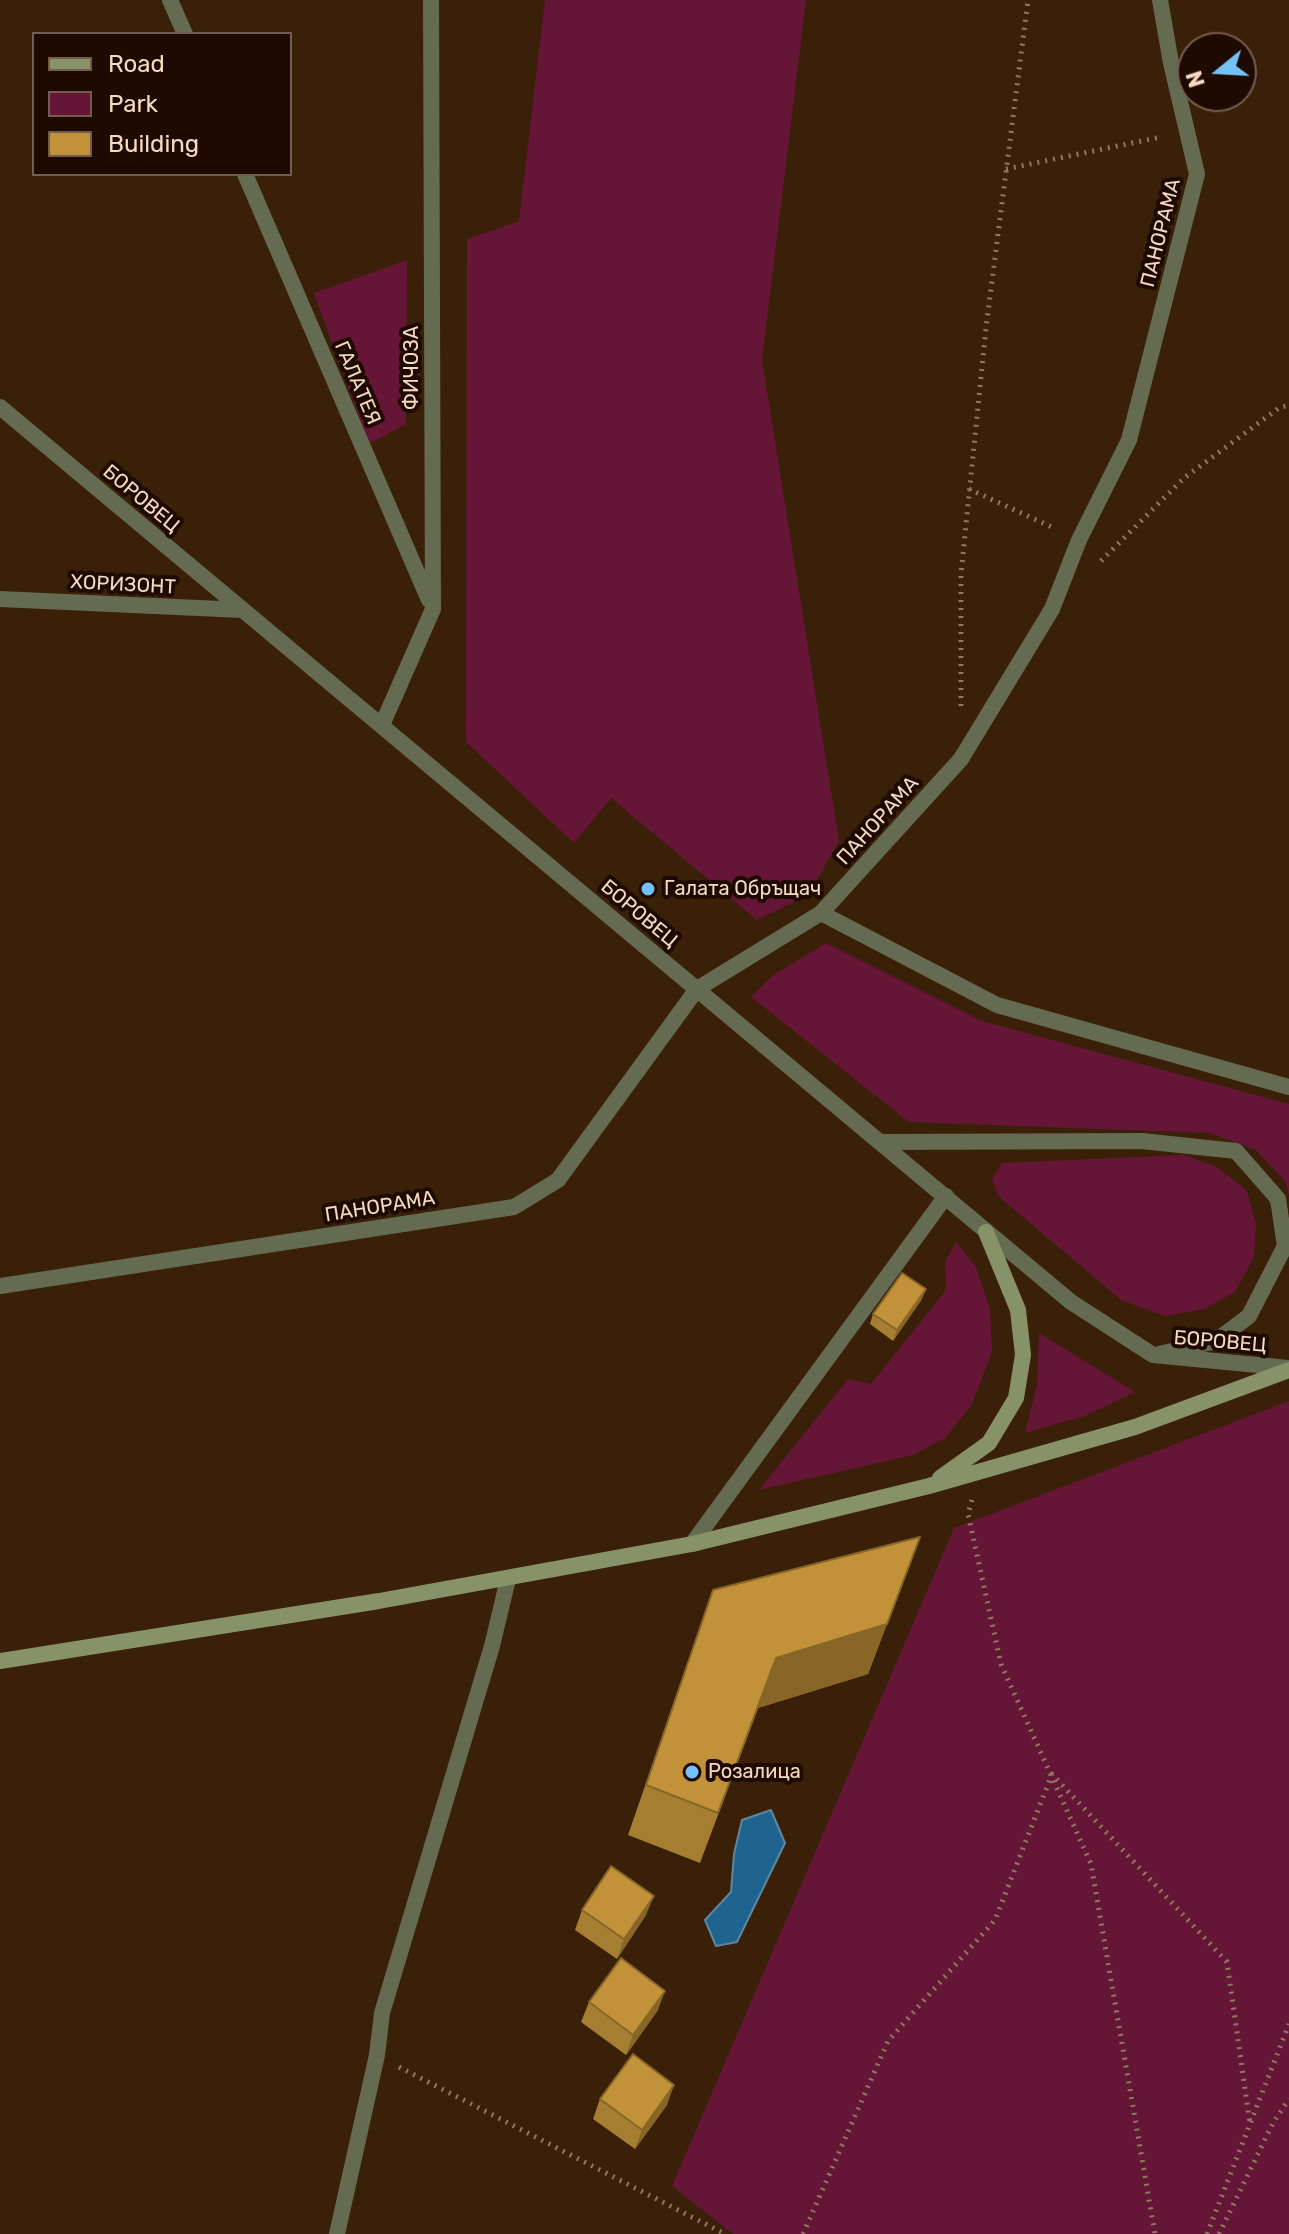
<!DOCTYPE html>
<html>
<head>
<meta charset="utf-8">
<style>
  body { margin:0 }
  #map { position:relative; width:1289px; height:2234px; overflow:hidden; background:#3a2008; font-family:Rubik,sans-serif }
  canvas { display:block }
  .legend { position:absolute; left:32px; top:32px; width:260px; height:144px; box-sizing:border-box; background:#1e0a00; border:2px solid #745d4e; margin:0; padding:10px 14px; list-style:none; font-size:24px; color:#f6d9c2 }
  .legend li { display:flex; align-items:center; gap:16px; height:40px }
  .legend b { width:40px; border:2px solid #745d4e }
  .north { position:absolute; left:1177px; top:32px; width:80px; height:80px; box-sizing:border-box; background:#1e0a00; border:2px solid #745d4e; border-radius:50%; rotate:252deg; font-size:22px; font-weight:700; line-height:32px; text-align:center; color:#f6d9c2 }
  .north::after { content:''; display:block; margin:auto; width:28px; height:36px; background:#73c1f6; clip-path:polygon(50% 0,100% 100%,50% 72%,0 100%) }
</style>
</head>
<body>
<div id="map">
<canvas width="1289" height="2234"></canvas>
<ul class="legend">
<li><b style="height:10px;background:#879268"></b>Road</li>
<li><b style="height:22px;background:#651637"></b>Park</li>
<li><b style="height:22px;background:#c19239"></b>Building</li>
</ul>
<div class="north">N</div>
</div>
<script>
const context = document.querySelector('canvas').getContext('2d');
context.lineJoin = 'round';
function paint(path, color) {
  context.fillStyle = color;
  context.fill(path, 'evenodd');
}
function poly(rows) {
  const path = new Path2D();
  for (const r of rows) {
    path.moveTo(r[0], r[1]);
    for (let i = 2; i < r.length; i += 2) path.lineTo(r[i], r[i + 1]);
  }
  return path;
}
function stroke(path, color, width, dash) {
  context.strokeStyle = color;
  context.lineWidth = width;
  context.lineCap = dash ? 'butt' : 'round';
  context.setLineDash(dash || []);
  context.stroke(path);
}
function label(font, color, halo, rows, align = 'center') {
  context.font = font + ' Rubik,sans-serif';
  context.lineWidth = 8;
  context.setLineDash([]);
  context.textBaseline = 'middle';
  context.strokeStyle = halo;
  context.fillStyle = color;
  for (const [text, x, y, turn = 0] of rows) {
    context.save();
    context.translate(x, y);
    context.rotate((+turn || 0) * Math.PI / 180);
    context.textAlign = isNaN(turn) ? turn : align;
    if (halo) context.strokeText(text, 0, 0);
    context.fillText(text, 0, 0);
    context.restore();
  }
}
const green = poly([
  [545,0,806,0,762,360,839,841,808,895,757,920,611,798,574,843,466,742,467,239,519,221],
  [407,260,406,424,369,444,314,293],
  [826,943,982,1021,1289,1104,1289,1195,1285,1181,1256,1150,1210,1133,909,1122,751,997,772,976],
  [1184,1155,1217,1167,1247,1191,1256,1224,1254,1257,1235,1292,1204,1309,1165,1316,1121,1300,998,1196,992,1179,1002,1163],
  [956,1242,976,1267,990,1309,992,1352,971,1406,945,1438,913,1455,759,1490,848,1379,871,1384,946,1290,945,1262],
  [1039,1333,1135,1392,1085,1416,1025,1433,1037,1385],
  [1289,1401,1289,2234,733,2234,672,2186,954,1528]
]);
const water = poly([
  [771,1810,785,1843,737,1942,716,1946,705,1920,731,1892,734,1854,742,1820,771,1810]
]);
const path = poly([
  [1006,169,1161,137],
  [969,489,1056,529],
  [1101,561,1184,478,1279,408,1289,405],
  [961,706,961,574,986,328,1028,0],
  [972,1500,968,1514,1001,1664,1091,1864,1155,2234],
  [399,2067,725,2234],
  [803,2234,888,2041,995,1920,1052,1774,1227,1962,1250,2124],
  [1207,2234,1289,2024],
  [1219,2234,1273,2123,1289,2099]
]);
const lane = poly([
  [882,1142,1142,1141,1236,1151,1278,1199,1285,1246,1249,1316,1216,1341,1159,1354],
  [692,1544,946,1196],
  [337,2234,377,2055,382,2013,492,1646,508,1579]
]);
const street = poly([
  [170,0,185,34],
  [245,174,429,600],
  [0,407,1071,1302,1153,1355,1289,1368],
  [0,599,243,610],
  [382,725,433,609,431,0],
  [821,913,997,1005,1289,1087],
  [0,1286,514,1207,558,1180,697,989,821,913,961,759,1052,609,1079,540,1129,440,1197,174,1171,63,1160,0]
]);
const secondary = poly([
  [940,1478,989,1443,1016,1398,1023,1355,1018,1310,986,1232],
  [0,1661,379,1601,692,1544,929,1486,1135,1427,1289,1370]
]);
const wall = poly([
  [922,1299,893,1341,870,1324,873,1314],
  [920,1537,868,1674,758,1708,700,1863,628,1835,713,1590],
  [582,1910,646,1915,617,1959,575,1930],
  [589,2002,658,2010,626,2055,581,2022],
  [600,2099,667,2105,635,2149,593,2119]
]);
const shadedWall = poly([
  [926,1289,922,1299,893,1341,897,1330],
  [920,1537,868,1674,758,1708,700,1863,776,1658],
  [654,1896,646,1915,617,1959,624,1939],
  [665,1991,658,2010,626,2055,633,2035],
  [674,2085,667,2105,635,2149,642,2130]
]);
const building = poly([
  [902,1273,926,1289,897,1330,873,1314,902,1273],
  [920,1537,887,1624,776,1658,718,1813,646,1785,713,1590,920,1537],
  [611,1866,654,1896,624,1939,582,1910,611,1866],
  [621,1958,665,1991,633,2035,589,2002,621,1958],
  [633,2054,674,2085,642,2130,600,2099,633,2054]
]);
const markers = [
  [648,889,8,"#73c1f6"],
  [692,1772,8,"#73c1f6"]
];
const streetNames = [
  ["ПАНОРАМА",1161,233,-76],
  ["ФИЧОЗА",412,368,-90],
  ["ГАЛАТЕЯ",357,383,67],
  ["БОРОВЕЦ",141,499,40],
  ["ХОРИЗОНТ",123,585,3],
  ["ПАНОРАМА",878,821,-48],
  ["БОРОВЕЦ",639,914,40],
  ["ПАНОРАМА",380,1207,-9],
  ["БОРОВЕЦ",1220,1342,5]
];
const poiNames = [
  ["Галата Обръщач",664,889],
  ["Розалица",708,1772]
];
paint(green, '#651637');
paint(water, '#1e648e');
stroke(water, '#5f879e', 2);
stroke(path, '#937860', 5, [2, 6]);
stroke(lane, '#646b51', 16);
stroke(street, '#646b51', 16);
stroke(secondary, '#879268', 16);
paint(wall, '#a67e31');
paint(shadedWall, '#876628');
paint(building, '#c19239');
stroke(building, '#876628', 2);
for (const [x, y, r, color] of markers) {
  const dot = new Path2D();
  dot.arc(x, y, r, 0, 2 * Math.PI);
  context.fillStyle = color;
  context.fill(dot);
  stroke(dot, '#1e0a00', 3);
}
label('20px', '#f6d9c2', '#1e0a00', streetNames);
label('20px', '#f6d9c2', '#1e0a00', poiNames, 'left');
</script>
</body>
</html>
